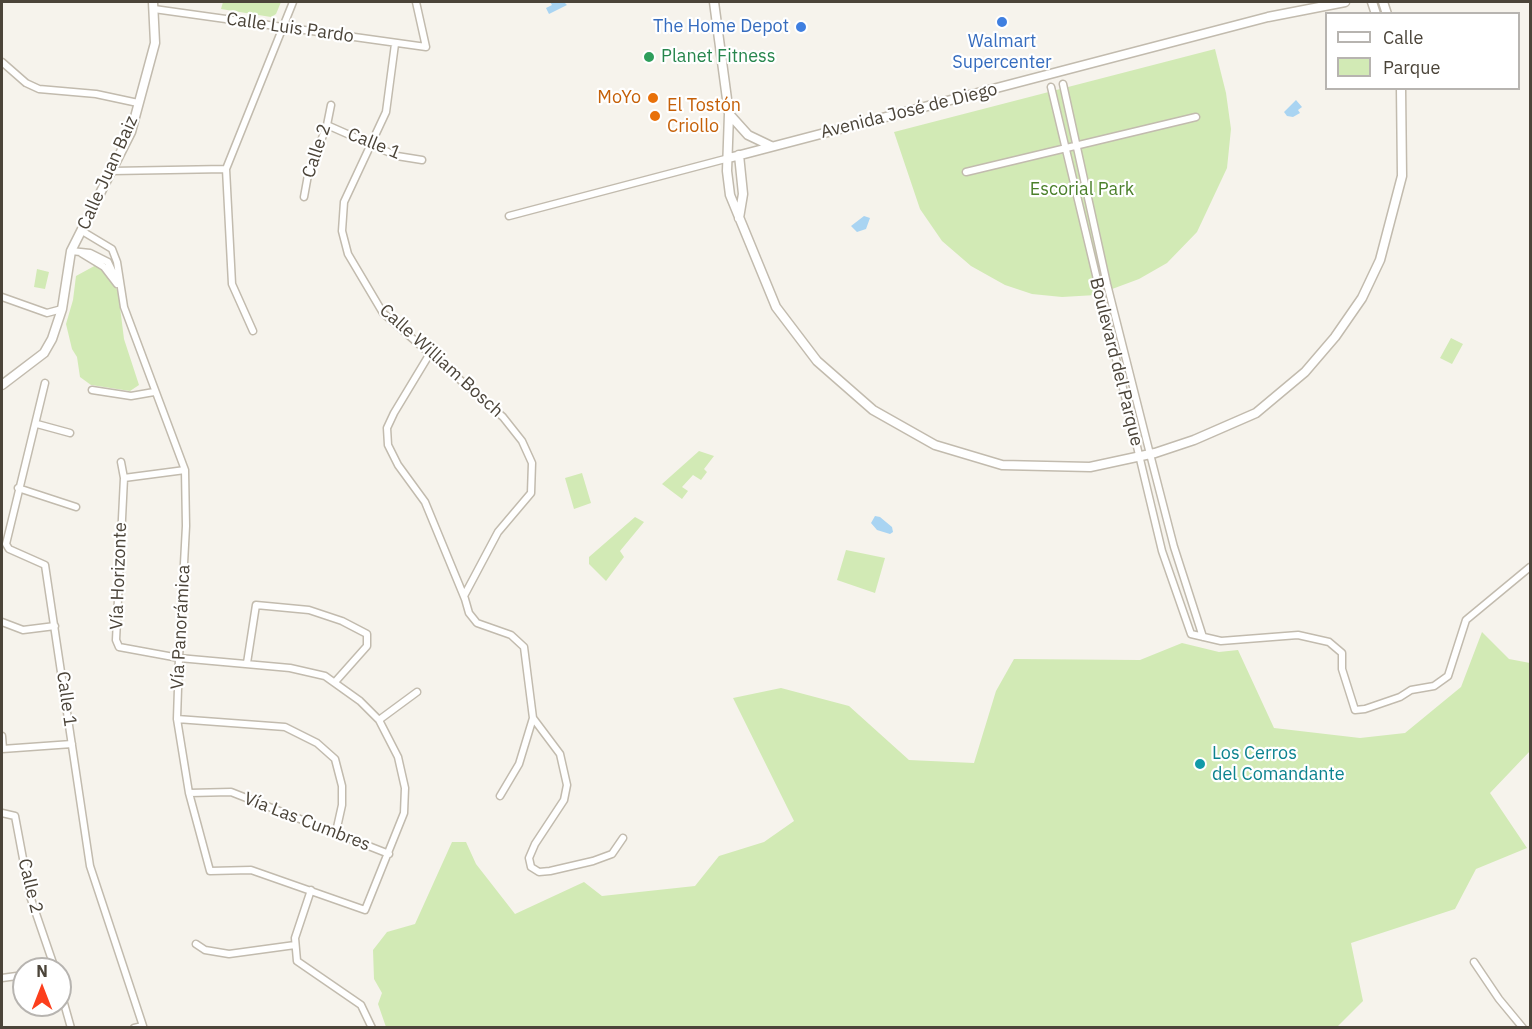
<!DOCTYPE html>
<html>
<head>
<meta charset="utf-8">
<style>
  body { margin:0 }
  #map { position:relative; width:1532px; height:1029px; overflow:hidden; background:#f6f3ec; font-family:"IBM Plex Sans",sans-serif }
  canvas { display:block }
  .frame { position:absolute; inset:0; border:3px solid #4b4439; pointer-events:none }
  .legend { position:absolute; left:1325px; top:12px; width:195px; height:78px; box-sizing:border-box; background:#fff; border:2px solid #b7b4b0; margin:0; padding:8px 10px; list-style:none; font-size:18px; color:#4b4439 }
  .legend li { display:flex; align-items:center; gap:12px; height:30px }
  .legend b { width:30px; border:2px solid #b7b4b0 }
  .north { position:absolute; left:12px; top:957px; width:60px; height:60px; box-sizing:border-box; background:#fff; border:2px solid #b7b4b0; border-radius:50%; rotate:0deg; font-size:16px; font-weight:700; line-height:24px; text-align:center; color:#4b4439 }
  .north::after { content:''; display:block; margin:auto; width:21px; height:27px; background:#fc3f1d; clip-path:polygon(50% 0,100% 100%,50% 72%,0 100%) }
</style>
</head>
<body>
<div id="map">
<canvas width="1532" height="1029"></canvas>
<div class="frame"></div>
<ul class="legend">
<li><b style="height:8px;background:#fff"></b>Calle</li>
<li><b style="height:16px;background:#d2eab5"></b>Parque</li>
</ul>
<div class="north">N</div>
</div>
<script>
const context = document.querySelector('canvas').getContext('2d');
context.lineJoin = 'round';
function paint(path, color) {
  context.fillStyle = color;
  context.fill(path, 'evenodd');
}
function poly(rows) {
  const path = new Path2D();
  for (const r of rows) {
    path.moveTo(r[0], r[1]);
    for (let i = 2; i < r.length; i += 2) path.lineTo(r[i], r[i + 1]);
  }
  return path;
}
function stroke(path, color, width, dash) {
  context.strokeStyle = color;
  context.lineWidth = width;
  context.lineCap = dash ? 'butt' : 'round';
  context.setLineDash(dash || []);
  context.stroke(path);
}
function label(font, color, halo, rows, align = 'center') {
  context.font = font + ' "IBM Plex Sans",sans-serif';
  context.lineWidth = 4.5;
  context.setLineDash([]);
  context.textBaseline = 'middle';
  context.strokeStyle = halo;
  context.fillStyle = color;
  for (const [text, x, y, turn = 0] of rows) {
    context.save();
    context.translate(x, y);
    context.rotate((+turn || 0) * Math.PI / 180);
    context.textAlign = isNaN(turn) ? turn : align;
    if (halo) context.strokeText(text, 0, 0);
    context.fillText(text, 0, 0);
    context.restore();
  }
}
const green = poly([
  [223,2,281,2,276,14,271,17,221,9],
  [1215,49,1226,93,1231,129,1227,168,1197,232,1167,263,1139,279,1096,295,1062,297,1032,294,1005,285,971,266,942,241,920,209,894,132],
  [98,264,118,291,124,339,139,385,130,391,91,385,80,377,77,357,72,349,66,324,73,300,76,276],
  [37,269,49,272,45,289,34,287],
  [1451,338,1463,344,1452,364,1440,358],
  [699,451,714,456,704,469,707,472,701,480,693,475,682,487,688,491,682,499,662,484],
  [582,473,591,503,574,509,565,478],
  [635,517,644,522,620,551,624,557,606,581,589,564,589,557],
  [846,550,885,558,875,593,837,580],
  [1482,632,1509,659,1530,663,1530,751,1490,793,1527,848,1476,869,1455,909,1351,943,1363,1001,1337,1027,386,1027,378,1004,382,993,374,979,373,950,387,932,415,924,452,842,466,842,476,864,515,914,584,882,602,896,695,886,719,856,764,842,794,821,733,698,781,688,849,706,909,760,974,763,996,691,1014,659,1140,660,1182,643,1219,652,1238,650,1274,728,1360,738,1405,733,1461,687]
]);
const water = poly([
  [550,2,564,2,567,5,549,14,546,8,552,5],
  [1296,100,1302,107,1298,110,1300,113,1293,117,1287,116,1284,112],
  [864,216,870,218,866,229,857,232,851,226],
  [875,516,880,517,892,527,893,532,890,534,877,530,871,523]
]);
const minor = poly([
  [154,9,426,47,416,2],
  [395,44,386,112,344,202,342,231,348,254,383,313,503,417,522,441,532,463,531,493,498,532,464,596],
  [2,62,26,83,39,89,96,94,138,103],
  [1063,84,1107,284,1150,454,1174,547,1203,637],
  [1051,87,1162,551,1191,634,1221,641,1298,635,1329,642,1342,653,1342,669,1355,710,1365,709,1400,697,1411,690,1434,686,1448,676,1466,620,1530,567],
  [327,125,397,156,422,160],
  [112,171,226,169],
  [966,172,1196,117],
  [304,197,308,175,327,125,331,105],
  [509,216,729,158],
  [82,231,112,249,117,262,124,307,185,470,186,526,179,658,177,719,189,793,210,871,251,870,365,910,404,813,405,788,398,757,379,720,360,701,325,676,290,668,179,658,119,647,116,640,124,478,121,462],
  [71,251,90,253,108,262,118,283],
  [81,253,104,267,117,284],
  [2,297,47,313,62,309],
  [253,331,232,284,226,169,293,2],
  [429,355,394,413,387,428,388,445,398,465,425,502,465,599,469,613,477,623,511,635,524,647,533,718,560,754,567,785,564,800,535,844,529,858,531,867,539,872,550,871,593,861,612,854,623,838],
  [45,383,6,544,9,549,45,565,90,866,143,1026,134,1028],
  [92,390,131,396,154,392],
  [37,424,70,433],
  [124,478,185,470],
  [18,488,76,507],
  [2,622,23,630,55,626],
  [247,663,256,605,309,610,342,621,367,634,367,646,335,682],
  [177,719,285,727,317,743,335,759,342,786,342,805,336,832],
  [379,720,417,692],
  [2,736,3,749],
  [2,749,72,744],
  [189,793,231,792,389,854],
  [500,796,519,764,533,718],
  [2,813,15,816,30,896,55,969],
  [311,890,295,938,297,961,361,1005,372,1028],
  [196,944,205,950,229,954,295,945],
  [1474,962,1499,999,1523,1028],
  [2,978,24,975],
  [60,989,71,1028]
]);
const tertiary = poly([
  [714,2,729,114,727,171,730,195,776,307,817,361,873,410,935,445,1002,465,1090,467,1155,453,1194,440,1256,413,1305,372,1335,337,1362,298,1380,260,1402,176,1401,88],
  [1372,2,1376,14],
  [1383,2,1387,14],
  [730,115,748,135,771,146],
  [729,158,1268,17,1345,2],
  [739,218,743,194,739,155],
  [2,385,44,353,52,339,62,309,71,251,131,132,155,43,153,2]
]);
const markers = [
  [1002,22,6,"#3f7fe0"],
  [801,27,6,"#3f7fe0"],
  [649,57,6,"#2e9e5b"],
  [653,98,6,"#e8710a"],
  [655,116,6,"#e8710a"],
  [1200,764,6,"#0f9aa8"]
];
const shopNames = [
  ["The Home Depot",789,27],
  ["Walmart",1002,42,"center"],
  ["Supercenter",1002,63,"center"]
];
const streetNames = [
  ["Calle Luis Pardo",290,28,8],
  ["Avenida José de Diego",909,111,-14],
  ["Calle 1",374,144,22],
  ["Calle 2",317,151,-72],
  ["Calle Juan Baiz",108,173,-66],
  ["Calle William Bosch",441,361,42],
  ["Boulevard del Parque",1116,362,76],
  ["Vía Horizonte",119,576,-88],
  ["Vía Panorámica",181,627,-87],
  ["Calle 1",66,699,82],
  ["Vía Las Cumbres",307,822,21],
  ["Calle 2",30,886,76]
];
const leisureNames = [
  ["Planet Fitness",661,57]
];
const foodNames = [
  ["MoYo",641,98],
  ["El Tostón",667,106,"left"],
  ["Criollo",667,127,"left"]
];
const parkNames = [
  ["Escorial Park",1082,190]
];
const cultureNames = [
  ["Los Cerros",1212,754],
  ["del Comandante",1212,775]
];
paint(green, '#d2eab5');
paint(water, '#a9d4f2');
stroke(minor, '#c2bbae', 9);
stroke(tertiary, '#c2bbae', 11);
stroke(minor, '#fff', 6);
stroke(tertiary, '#fff', 8);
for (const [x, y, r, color] of markers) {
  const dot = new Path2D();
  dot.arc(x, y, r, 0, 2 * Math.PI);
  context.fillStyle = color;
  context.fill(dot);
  stroke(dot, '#fff', 2);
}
label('18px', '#366cbe', '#fff', shopNames, 'right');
label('18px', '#4b4439', '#fff', streetNames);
label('18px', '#27864d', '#fff', leisureNames, 'left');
label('18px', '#c56008', '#fff', foodNames, 'right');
label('18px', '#4a7f2a', '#fff', parkNames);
label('18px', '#0d838f', '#fff', cultureNames, 'left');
</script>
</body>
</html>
